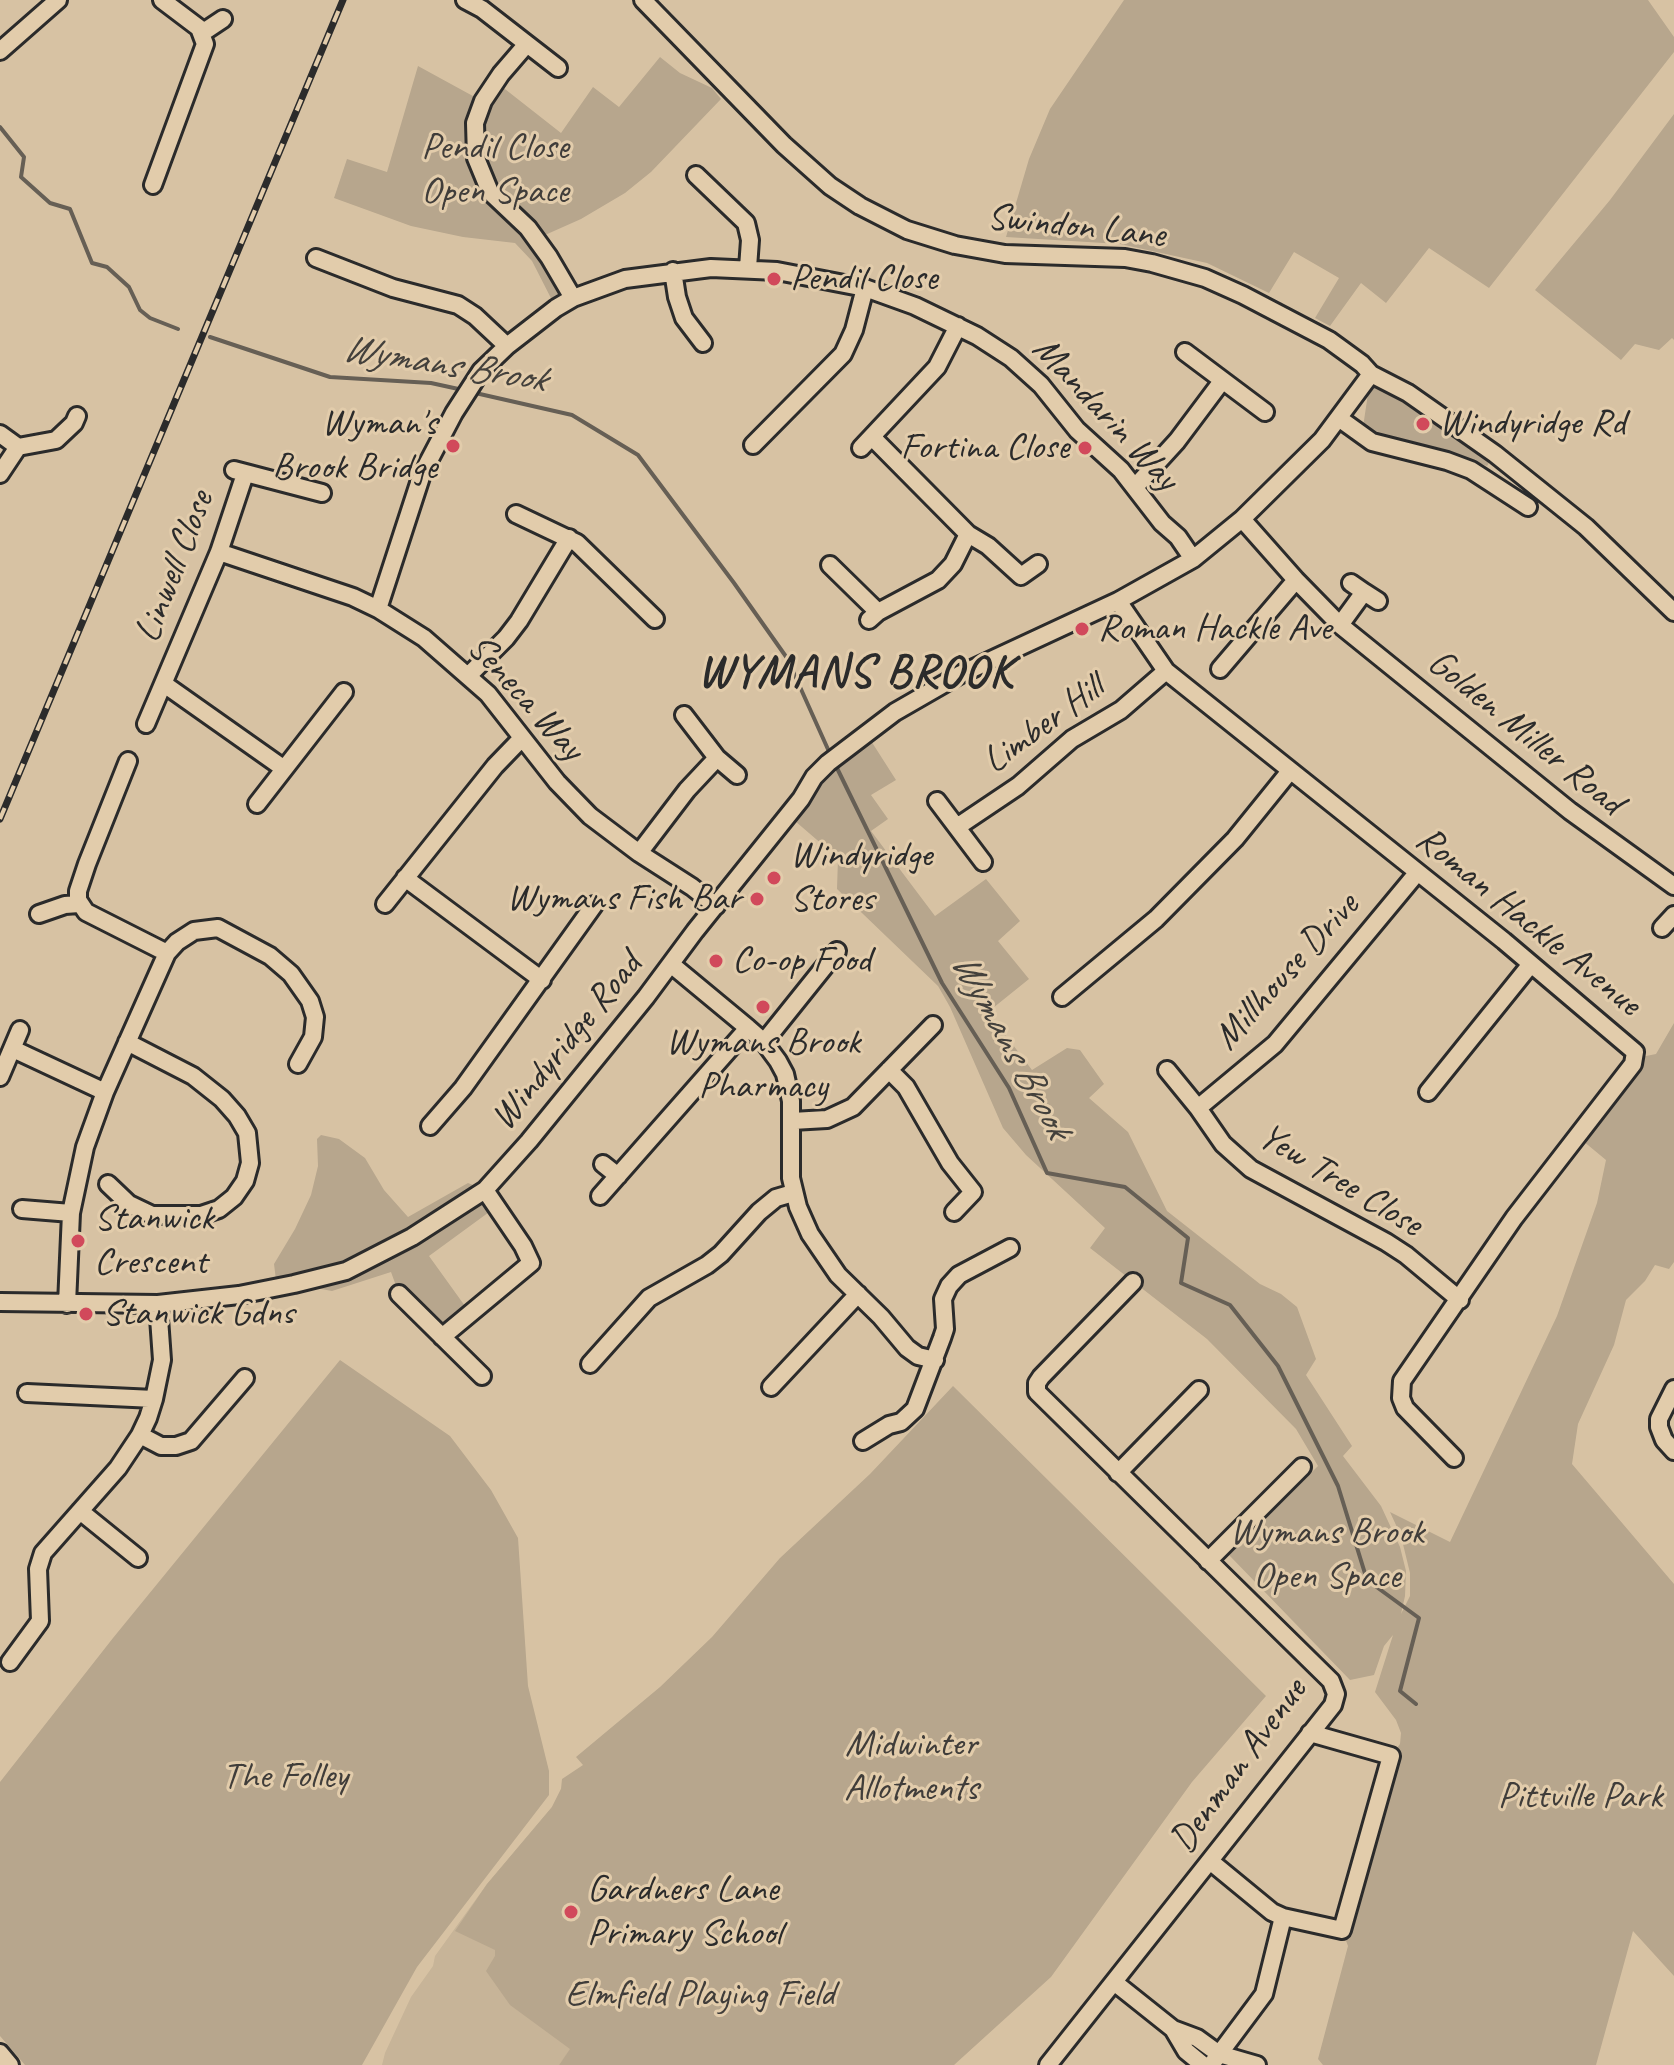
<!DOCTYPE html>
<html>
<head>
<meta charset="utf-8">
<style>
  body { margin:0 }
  canvas { display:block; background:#d7c2a3 }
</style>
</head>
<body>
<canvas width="1674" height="2065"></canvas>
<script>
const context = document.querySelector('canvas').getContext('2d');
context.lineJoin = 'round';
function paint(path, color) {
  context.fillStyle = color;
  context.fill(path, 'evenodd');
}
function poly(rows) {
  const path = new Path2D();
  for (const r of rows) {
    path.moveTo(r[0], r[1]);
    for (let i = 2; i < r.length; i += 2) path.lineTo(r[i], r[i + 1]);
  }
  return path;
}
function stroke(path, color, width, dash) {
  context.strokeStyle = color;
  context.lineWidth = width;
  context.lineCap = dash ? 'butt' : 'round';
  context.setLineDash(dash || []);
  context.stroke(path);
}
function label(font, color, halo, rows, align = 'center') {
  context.font = font + ' Caveat,sans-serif';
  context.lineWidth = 6;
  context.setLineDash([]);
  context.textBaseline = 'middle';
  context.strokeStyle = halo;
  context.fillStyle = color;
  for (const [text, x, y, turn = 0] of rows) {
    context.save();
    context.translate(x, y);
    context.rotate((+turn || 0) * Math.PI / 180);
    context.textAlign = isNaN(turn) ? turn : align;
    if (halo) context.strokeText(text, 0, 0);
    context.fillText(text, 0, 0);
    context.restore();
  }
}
const built = poly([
  [561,1789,689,1892,559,2065,382,2065,385,2053,411,1997,433,1966,435,1956,487,1884,552,1807]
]);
const green = poly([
  [1124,0,1648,0,1674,37,1674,52,1489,288,1429,248,1386,303,1361,283,1330,326,1315,318,1339,278,1294,252,1269,293,1207,263,1120,244,1006,237,1029,159,1050,109],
  [660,57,680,73,712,88,721,99,651,172,625,193,581,219,536,239,573,298,556,308,532,261,515,243,463,237,411,226,334,198,347,159,387,172,418,66,482,101,496,82,561,133,593,87,619,107],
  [1674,114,1674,340,1672,338,1659,350,1635,344,1621,360,1535,290,1610,200],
  [1371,374,1387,381,1406,402,1491,460,1487,466,1440,448,1386,439,1363,427],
  [866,733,896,780,871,795,888,819,871,831,935,916,986,879,1020,921,998,941,1029,979,988,1012,1032,1070,1067,1048,1080,1050,1104,1084,1089,1098,1128,1132,1167,1211,1260,1284,1281,1294,1297,1307,1316,1359,1306,1375,1352,1446,1343,1456,1381,1506,1400,1547,1406,1571,1405,1596,1401,1614,1410,1596,1410,1573,1401,1536,1390,1512,1450,1542,1557,1316,1597,1203,1606,1160,1577,1136,1636,1058,1656,1054,1674,1023,1674,1262,1669,1269,1655,1265,1645,1281,1626,1300,1614,1345,1578,1424,1572,1464,1674,1584,1674,1976,1633,1931,1596,2065,1323,2065,1318,2059,1348,1946,1342,1930,1391,1756,1400,1744,1401,1733,1396,1720,1375,1692,1393,1635,1384,1646,1374,1675,1350,1680,1229,1555,1318,1466,1296,1429,1207,1339,1090,1248,1105,1228,1026,1155,1003,1128,950,1007,938,986,837,889,838,858,788,815],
  [321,1135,339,1139,365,1158,384,1190,408,1217,468,1183,485,1190,496,1207,429,1256,470,1313,442,1337,399,1294,391,1272,332,1291,294,1284,277,1288,274,1264,295,1229,311,1195,318,1166,317,1139],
  [340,1360,450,1436,491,1490,518,1538,528,1686,549,1771,549,1795,417,1967,362,2065,25,2065,0,2036,0,1782,113,1638],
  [953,1386,1266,1696,1192,1782,1051,1977,954,2065,559,2065,570,2049,510,2005,486,1971,495,1956,495,1950,455,1931,487,1884,552,1807,561,1789,562,1779,583,1765,576,1757,660,1687,712,1637,780,1558,870,1474]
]);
const stream = poly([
  [0,127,24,157,21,177,50,203,70,209,92,263,107,267,129,287,140,310,150,318,178,329],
  [210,337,330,377,431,383,463,390],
  [471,392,572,415,638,455,734,583,787,658,831,756],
  [835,764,942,983,1009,1088,1047,1173,1125,1187,1188,1238,1181,1283,1230,1305,1278,1366,1338,1486,1367,1580,1419,1618,1400,1691,1416,1704]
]);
const minor = poly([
  [465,0,482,9,558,68],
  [643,0,784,145,830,186,860,206,907,230,955,245,1005,254,1125,258,1152,263,1205,278,1243,295,1329,340,1362,364,1371,374,1408,393,1495,454,1586,527,1674,612],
  [202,33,223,19],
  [526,45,501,74,483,101,475,123,476,158,490,192,528,228,549,257,573,298],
  [0,51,58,0],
  [696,175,746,223,750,240,748,268],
  [153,185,205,44,199,28,162,0],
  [316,258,393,288,458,305,475,316,507,346],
  [673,271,677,297,684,318,703,343],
  [1185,352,1265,412],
  [1340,419,1372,442,1447,461,1471,470,1528,507],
  [0,434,18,447,56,440,74,423,77,416],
  [873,438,968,534,988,546,1021,576,1038,564],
  [753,445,843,354,854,330,865,288],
  [861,448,937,367,958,326],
  [234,470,322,493],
  [0,474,18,447],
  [1135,487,1177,441,1222,381],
  [516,514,577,543,655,619],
  [1242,519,1296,580,1340,625,1570,811,1674,886],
  [219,552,353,597,378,609,424,638,488,694,557,782,590,816,639,853,692,887,716,906],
  [830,565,878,612],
  [1364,592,1378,601],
  [1118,601,1166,671,1504,941,1635,1052,1633,1064,1514,1218,1402,1381,1401,1398,1405,1408,1454,1458],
  [378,609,422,474,454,413,481,371,507,346,556,308,573,298,625,279,711,268,777,271,865,288,915,306,977,336,1011,358,1041,385,1077,430,1121,470,1162,523,1178,537,1193,559],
  [869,620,878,612,938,580,953,564,968,534],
  [1340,625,1364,592,1351,583],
  [1220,669,1296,580],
  [469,675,506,638,519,621,569,538],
  [164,684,283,768],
  [684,715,717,758,737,775],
  [146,724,219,552,245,474],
  [128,761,87,864,78,891,78,900,86,912,167,953],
  [937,801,983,862],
  [257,804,344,692],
  [957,827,1018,786,1072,739,1121,710,1166,671],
  [639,853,687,790,717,758],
  [405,878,542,980],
  [385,904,495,766,522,738],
  [39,914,65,905,79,904],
  [1662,928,1674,915],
  [672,965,748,1028,764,1042,778,1061,785,1074,791,1101,791,1178,798,1207,810,1234,838,1275,881,1317,907,1348,918,1356,935,1360],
  [1062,997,1156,919,1235,839,1290,771],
  [764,1042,837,951],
  [13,1049,105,1092],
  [889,1070,906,1087,950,1163,973,1192,954,1212],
  [1167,1070,1198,1108,1223,1144,1251,1169,1386,1242,1406,1255,1460,1300],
  [0,1077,20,1030],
  [1428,1092,1531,964],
  [1198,1108,1275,1044,1417,873],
  [792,1121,827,1119,853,1107,933,1025],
  [430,1126,463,1088,594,905],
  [603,1164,618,1176],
  [108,1184,129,1204,152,1215,201,1215,219,1209,234,1197,245,1181,250,1163,247,1133,237,1116,222,1099,193,1076,127,1042],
  [600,1196,748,1028],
  [22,1209,71,1213],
  [399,1294,482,1376],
  [0,1302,158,1304,239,1295,294,1284,346,1271,412,1237,485,1190,529,1141,646,997,695,931,801,799,814,777,828,763,895,712,961,674,1118,601,1193,559,1242,519,1322,440,1371,374],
  [67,1304,71,1213,85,1147,105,1092,167,953,177,942,194,931,218,928,270,956,291,974,310,1001,315,1017,313,1037,298,1064],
  [442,1337,531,1263,523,1246,485,1190],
  [590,1364,649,1298,707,1265,721,1254,759,1212,776,1198,793,1193],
  [771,1387,858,1294],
  [1674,1389,1659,1419,1659,1427,1664,1440,1674,1451],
  [27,1393,154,1399],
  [140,1435,161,1446,176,1446,191,1441,245,1378],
  [863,1441,889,1425,901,1422,915,1409,942,1338,945,1329,943,1299,949,1286,959,1275,1010,1248],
  [1118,1473,1199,1390],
  [80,1511,138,1558],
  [1208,1561,1302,1467],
  [10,1662,40,1621,38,1569,43,1553,118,1468,140,1435,148,1418,154,1399,162,1360,158,1304],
  [1210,1861,1272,1912,1283,1917,1342,1930,1391,1756,1310,1733],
  [1114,1982,1173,2029,1197,2038,1219,2054,1257,2065],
  [1173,2029,1186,2051,1203,2065],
  [0,2053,10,2065],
  [1048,2065,1333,1705,1336,1694,1331,1681,1037,1392,1037,1383,1041,1377,1133,1282],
  [1211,2065,1264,1994,1283,1917]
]);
const rail = poly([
  [0,819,343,0]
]);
const markers = [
  [774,279,8,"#d1495b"],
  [1423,424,8,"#d1495b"],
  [453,446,8,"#d1495b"],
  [1085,448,8,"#d1495b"],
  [1082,629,8,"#d1495b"],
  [774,878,8,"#d1495b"],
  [757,899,8,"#d1495b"],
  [716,961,8,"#d1495b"],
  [763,1007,8,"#d1495b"],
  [78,1241,8,"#d1495b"],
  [86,1314,8,"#d1495b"],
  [571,1912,8,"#d1495b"]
];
const parkNames = [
  ["Pendil Close",495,148],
  ["Open Space",495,192],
  ["Wymans Brook",1327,1533],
  ["Open Space",1327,1577],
  ["Midwinter",911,1745],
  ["Allotments",911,1789],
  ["The Folley",285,1777],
  ["Pittville Park",1580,1797],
  ["Elmfield Playing Field",700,1995]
];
const streetNames = [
  ["Swindon Lane",1076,227,6],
  ["Mandarin Way",1105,414,47],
  ["Linwell Close",175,567,-69],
  ["Seneca Way",525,698,48],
  ["Limber Hill",1044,725,-36],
  ["Golden Miller Road",1525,733,39],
  ["Roman Hackle Avenue",1528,922,39],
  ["Millhouse Drive",1287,972,-48],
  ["Windyridge Road",567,1042,-51],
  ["Yew Tree Close",1340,1181,31],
  ["Denman Avenue",1239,1766,-54]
];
const poiNames = [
  ["Pendil Close",790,279],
  ["Wyman's",437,424,"right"],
  ["Brook Bridge",437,468,"right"],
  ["Windyridge Rd",1439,424],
  ["Fortina Close",1069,448,"right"],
  ["Roman Hackle Ave",1098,629],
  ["Windyridge",790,856],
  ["Stores",790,900],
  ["Wymans Fish Bar",741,899,"right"],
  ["Co-op Food",732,961],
  ["Wymans Brook",763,1043,"center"],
  ["Pharmacy",763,1087,"center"],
  ["Stanwick",94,1219],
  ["Crescent",94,1263],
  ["Stanwick Gdns",102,1314],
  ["Gardners Lane",587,1890],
  ["Primary School",587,1934]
];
const waterNames = [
  ["Wymans Brook",444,365,9],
  ["Wymans Brook",1010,1046,61]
];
const districtNames = [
  ["WYMANS BROOK",856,674]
];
paint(built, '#c7b498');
paint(green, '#b7a68d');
stroke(stream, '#665f55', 4);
stroke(minor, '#2b2b2b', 22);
stroke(minor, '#e2ccab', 16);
stroke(rail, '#2b2b2b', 7);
stroke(rail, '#e2ccab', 4, [12]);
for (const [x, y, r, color] of markers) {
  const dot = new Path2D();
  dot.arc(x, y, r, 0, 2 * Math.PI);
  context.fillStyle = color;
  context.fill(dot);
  stroke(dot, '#e2ccab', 3);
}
label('38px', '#403d3a', '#e2ccab', parkNames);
label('38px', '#2b2b2b', '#e2ccab', streetNames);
label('38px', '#2b2b2b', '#e2ccab', poiNames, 'left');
label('italic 40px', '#44413c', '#e2ccab', waterNames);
context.letterSpacing = '2px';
label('bold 46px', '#2b2b2b', '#e2ccab', districtNames);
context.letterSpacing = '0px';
</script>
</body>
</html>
